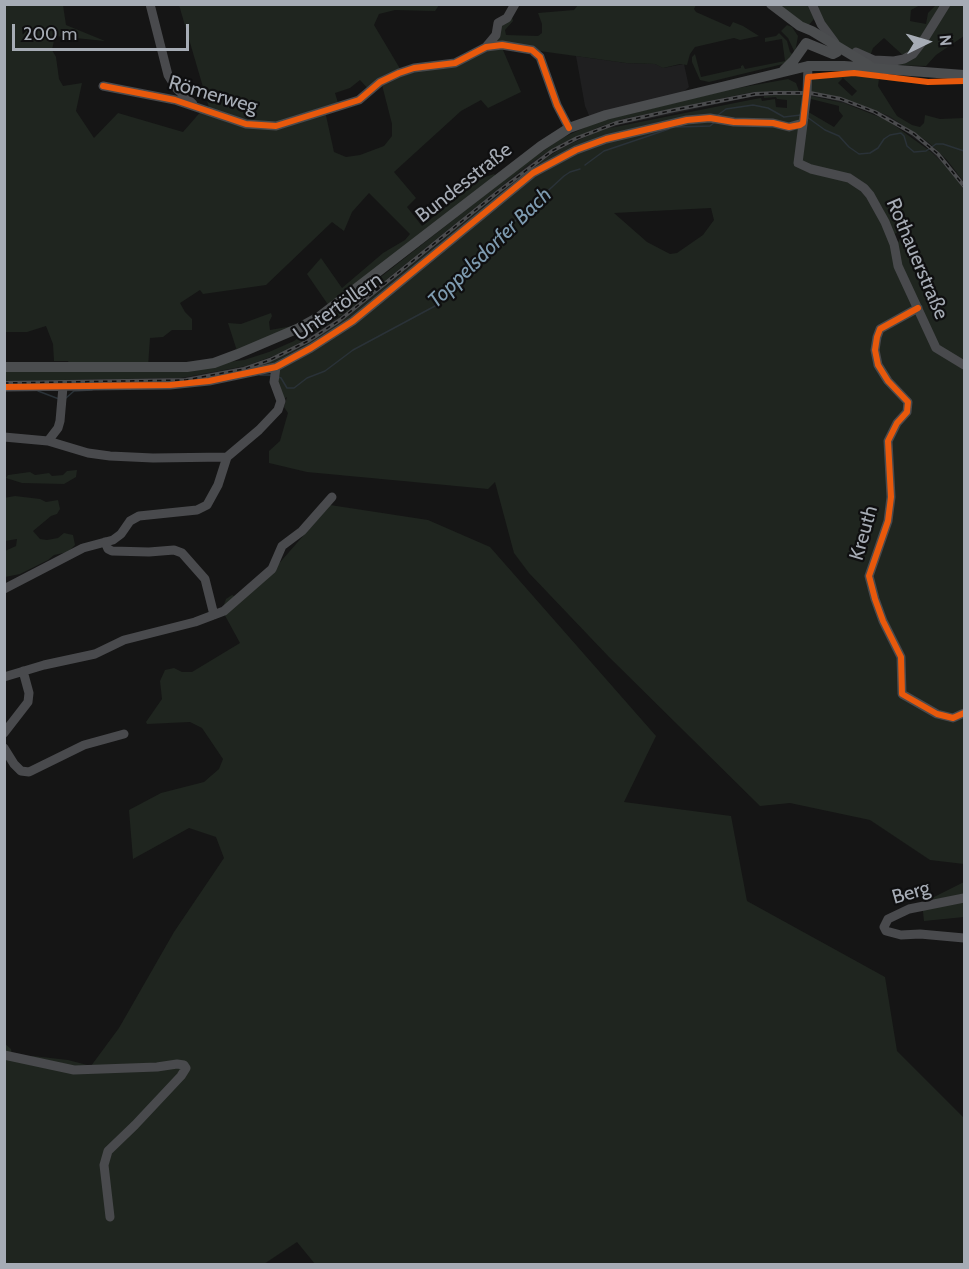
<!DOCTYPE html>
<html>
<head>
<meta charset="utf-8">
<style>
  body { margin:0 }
  #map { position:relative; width:969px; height:1269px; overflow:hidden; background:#151515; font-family:Cabin,sans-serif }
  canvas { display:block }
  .frame { position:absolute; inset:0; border:6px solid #a6acb5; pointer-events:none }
  .north { position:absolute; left:897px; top:12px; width:60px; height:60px; -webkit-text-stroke:4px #0f0f10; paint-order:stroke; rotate:85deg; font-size:16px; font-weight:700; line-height:24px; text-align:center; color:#a6acb5 }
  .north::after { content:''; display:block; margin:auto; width:21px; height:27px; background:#a6acb5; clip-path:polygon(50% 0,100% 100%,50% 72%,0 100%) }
  .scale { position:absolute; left:12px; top:24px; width:177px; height:27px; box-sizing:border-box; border:3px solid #a6acb5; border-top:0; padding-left:8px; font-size:18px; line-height:21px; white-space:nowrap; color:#a6acb5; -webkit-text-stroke:4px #0f0f10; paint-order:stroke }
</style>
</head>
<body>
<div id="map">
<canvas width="969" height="1269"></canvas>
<div class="frame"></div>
<div class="north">N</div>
<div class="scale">200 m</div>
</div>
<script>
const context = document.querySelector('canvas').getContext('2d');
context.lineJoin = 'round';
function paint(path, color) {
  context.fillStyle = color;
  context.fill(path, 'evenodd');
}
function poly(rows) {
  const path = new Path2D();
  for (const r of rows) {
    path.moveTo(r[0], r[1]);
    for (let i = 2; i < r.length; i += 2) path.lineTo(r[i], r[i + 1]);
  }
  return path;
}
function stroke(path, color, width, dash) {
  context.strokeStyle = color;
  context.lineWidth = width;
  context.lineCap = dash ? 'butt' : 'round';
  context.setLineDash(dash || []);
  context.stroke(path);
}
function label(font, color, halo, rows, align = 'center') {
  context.font = font + ' Cabin,sans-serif';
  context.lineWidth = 4.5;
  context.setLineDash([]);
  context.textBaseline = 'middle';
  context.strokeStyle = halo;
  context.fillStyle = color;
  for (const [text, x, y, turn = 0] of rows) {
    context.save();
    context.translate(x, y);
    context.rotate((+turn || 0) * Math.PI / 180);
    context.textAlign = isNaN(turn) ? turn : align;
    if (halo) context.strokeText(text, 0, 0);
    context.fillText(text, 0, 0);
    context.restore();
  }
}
const built = poly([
  [576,56,626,63,655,64,663,68,684,64,689,87,679,96,591,120,585,106],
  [777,91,826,94,854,102,889,116,928,142,925,146,902,129,869,111,825,98,769,95,751,97,620,125,578,139,551,154,532,167,350,315,289,354,219,379,5,387,4,381,181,378,246,366,287,351,348,311,529,164,549,150,599,127,623,119,748,93],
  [934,148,964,182,964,189,931,151]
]);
const green = poly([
  [4,5,63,5,66,25,105,41,55,36,52,50,56,57,59,79,63,86,82,83,76,111,94,138,118,113,183,132,203,109,210,111,179,5,439,5,435,11,395,10,379,14,374,25,402,72,439,67,486,47,497,27,511,13,513,21,505,30,506,35,538,36,542,33,542,24,538,13,574,10,578,5,696,5,694,9,696,12,730,27,733,22,743,26,759,36,740,40,734,38,695,47,690,54,687,65,680,64,663,68,655,64,626,63,511,47,503,50,521,92,488,108,481,100,461,111,394,172,416,198,407,207,422,226,482,178,494,174,499,179,331,309,307,274,321,258,342,288,383,253,405,240,410,234,369,193,352,212,344,231,332,222,266,285,203,294,200,290,180,303,185,312,192,319,192,330,172,330,163,337,150,338,148,367,71,367,68,361,54,361,53,344,46,326,27,332,5,332],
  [360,80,370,91,381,81,392,124,392,136,384,146,360,155,346,157,334,152,325,111,339,106,335,93,350,88],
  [779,5,920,5,911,10,910,21,926,24,928,13,936,5,964,5,964,36,936,55,926,66,892,65,906,58,884,38,873,48,869,59,844,47,821,24,814,19,808,26],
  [787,25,792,27,798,36,795,53,788,38,781,31],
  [779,33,787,41,790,52,794,56,783,64,709,82,700,80,692,62,692,57,695,54,701,77,741,68,741,66,743,65,745,69,785,61,782,39,765,42,765,38,776,36],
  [854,73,900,79,900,82,879,79,878,86,897,116,912,125,920,127,924,123,925,115,940,119,964,118,964,182,947,160,928,142,889,116,839,97,807,91,808,77],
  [843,78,857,91,852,96,838,83],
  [788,79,796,83,799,91,777,91,748,93,623,119,599,127,549,151,529,164,348,311,287,351,246,366,181,378,5,381,4,371,228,362,244,360,269,352,294,341,308,330,331,316,527,162,562,138,597,122,727,90],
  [787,94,806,95,844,103,887,120,930,151,948,168,964,189,964,864,930,860,870,820,790,803,760,806,609,657,529,573,514,553,495,482,488,489,307,472,269,463,269,451,280,441,288,413,284,407,287,397,281,401,274,372,252,368,302,347,350,315,532,167,562,148,600,130,755,99,761,98,762,101,775,99,776,107,787,108,787,100,777,99,776,97,764,98,764,96],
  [807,98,839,106,839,111,843,116,834,127,805,110],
  [854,185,874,195,883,209,893,234,897,233,901,236,898,243,868,198],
  [711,208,714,220,703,235,677,253,670,254,647,242,614,213],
  [271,313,272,316,269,322,270,330,310,323,238,354,228,323,241,324],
  [77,470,76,477,64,484,22,483,6,478,8,475,30,472,35,475,49,473,52,476,63,475,67,471],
  [15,496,40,499,46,502,58,500,60,509,57,514,51,516,33,531,40,539,47,540,58,538,64,533,73,535,75,545,68,552,54,555,48,560,20,574,5,577,5,551,16,546,17,539,5,541,4,498],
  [330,505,428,520,490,547,656,736,624,802,731,816,747,901,885,977,897,1051,964,1118,964,1264,315,1264,297,1242,264,1264,5,1264,4,1043,11,1049,13,1060,33,1056,68,1060,91,1066,119,1028,174,932,224,858,216,837,189,828,133,859,129,810,161,793,204,782,219,769,223,759,202,728,190,722,147,724,146,722,162,699,160,681,165,670,174,668,182,672,192,672,240,643,222,610,226,599,232,595,238,598,269,575],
  [964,882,964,917,924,921,922,903]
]);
const stream = poly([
  [718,115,726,109,753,105,768,108,784,117,801,115],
  [807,117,825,130,839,136,849,147,859,154,870,153,878,148,884,139,890,135,901,133,904,136,907,146,914,152,926,151,936,144,943,144,964,151],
  [677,127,710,126,715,122],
  [585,165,604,151,669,129],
  [260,375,271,375],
  [278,377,281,378,287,388,294,388,307,378,325,371,353,350,435,306,489,245,564,176,570,172,580,169],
  [38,391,59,399],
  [66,398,74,391,92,390]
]);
const minor = poly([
  [150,4,168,75,177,89,193,104],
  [812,4,821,24,835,43],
  [486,47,496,35,498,23,507,18,515,4],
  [856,52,874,60,894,61,904,59,913,54,923,41,946,4],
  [808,66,807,93,798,163,811,169,849,178,864,188,870,195,885,222,894,244,898,266,936,348,964,365],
  [103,86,175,100,246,124,276,126,359,100,380,82,399,73,414,68,455,63,486,47,502,45,532,50,540,57,557,105,569,128],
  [918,308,880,329,877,337,875,350,878,365,888,381,908,402,907,412,897,423,888,441,891,497,888,521,869,576,875,599,883,621,901,657,902,694,937,714,953,718,964,713],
  [4,387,170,385,209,381,276,367,311,348,353,321,533,173,576,150,606,139,687,120,710,118,734,122,773,123,789,127,803,123],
  [4,437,48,441,58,428,60,421,63,387],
  [48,441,88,453,110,456,153,458,227,457],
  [105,542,108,549,112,551,149,552,174,550,182,553,205,579,214,615],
  [4,589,83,548,113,540,121,534,130,521,139,516,197,510,207,505,218,485,227,457,259,430,278,410,281,401,274,382,276,367],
  [4,677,44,665,95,654,124,640,195,622,224,611,272,569,282,546,302,531,332,497],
  [4,733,28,702,29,693,23,671],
  [4,748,14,764,21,771,29,772,84,745,124,734],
  [964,898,909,909,888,919,884,927,886,931,901,935,920,934,964,938],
  [4,1055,74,1070,157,1067,177,1064,184,1065,186,1068,181,1076,135,1125,108,1151,104,1165,110,1217]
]);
const major = poly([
  [771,4,800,26,812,31,870,66],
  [806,43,833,54,837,52,838,48],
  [784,70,794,60,806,43],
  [4,367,187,367,214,363,238,354,299,328,319,317,541,146,569,128,606,115,808,66,844,66,964,75]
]);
const rail = poly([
  [4,383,186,380,244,369,270,360,308,341,340,320,499,191,552,151,577,138,616,123,674,110,755,94,776,93,810,93,841,99,875,112,914,134,938,154,964,186]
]);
const cycleway = poly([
  [103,86,175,100,246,124,276,126,359,100,380,82,399,73,414,68,455,63,486,47,502,45,532,50,540,57,557,105,569,128],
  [918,308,880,329,877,337,875,350,878,365,888,381,908,402,907,412,897,423,888,441,891,497,888,521,869,576,875,599,883,621,901,657,902,694,937,714,953,718,964,713],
  [4,387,170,385,209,381,276,367,311,348,353,321,533,173,576,150,606,139,687,120,710,118,734,122,773,123,789,127,800,125,803,123,808,77,854,73,928,82,964,81]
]);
const streetNames = [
  ["Römerweg",213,95,16],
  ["Bundesstraße",464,183,-38],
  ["Rothauerstraße",917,259,67],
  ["Untertöllern",338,307,-35],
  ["Kreuth",864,533,-74],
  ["Berg",911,893,-16]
];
const waterNames = [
  ["Toppelsdorfer Bach",490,248,-44]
];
paint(built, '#1f1f20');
paint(green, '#1f251f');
stroke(stream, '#2a3238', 1.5);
stroke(minor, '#494a4d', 9);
stroke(major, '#4b4d4f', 10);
stroke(rail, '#4a4b4d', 4);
stroke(rail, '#0f0f10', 1.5, [4.5]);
stroke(cycleway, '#e8590c', 6);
label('20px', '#a6acb5', '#0f0f10', streetNames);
label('italic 21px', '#7e9bb0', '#0f0f10', waterNames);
</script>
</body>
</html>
